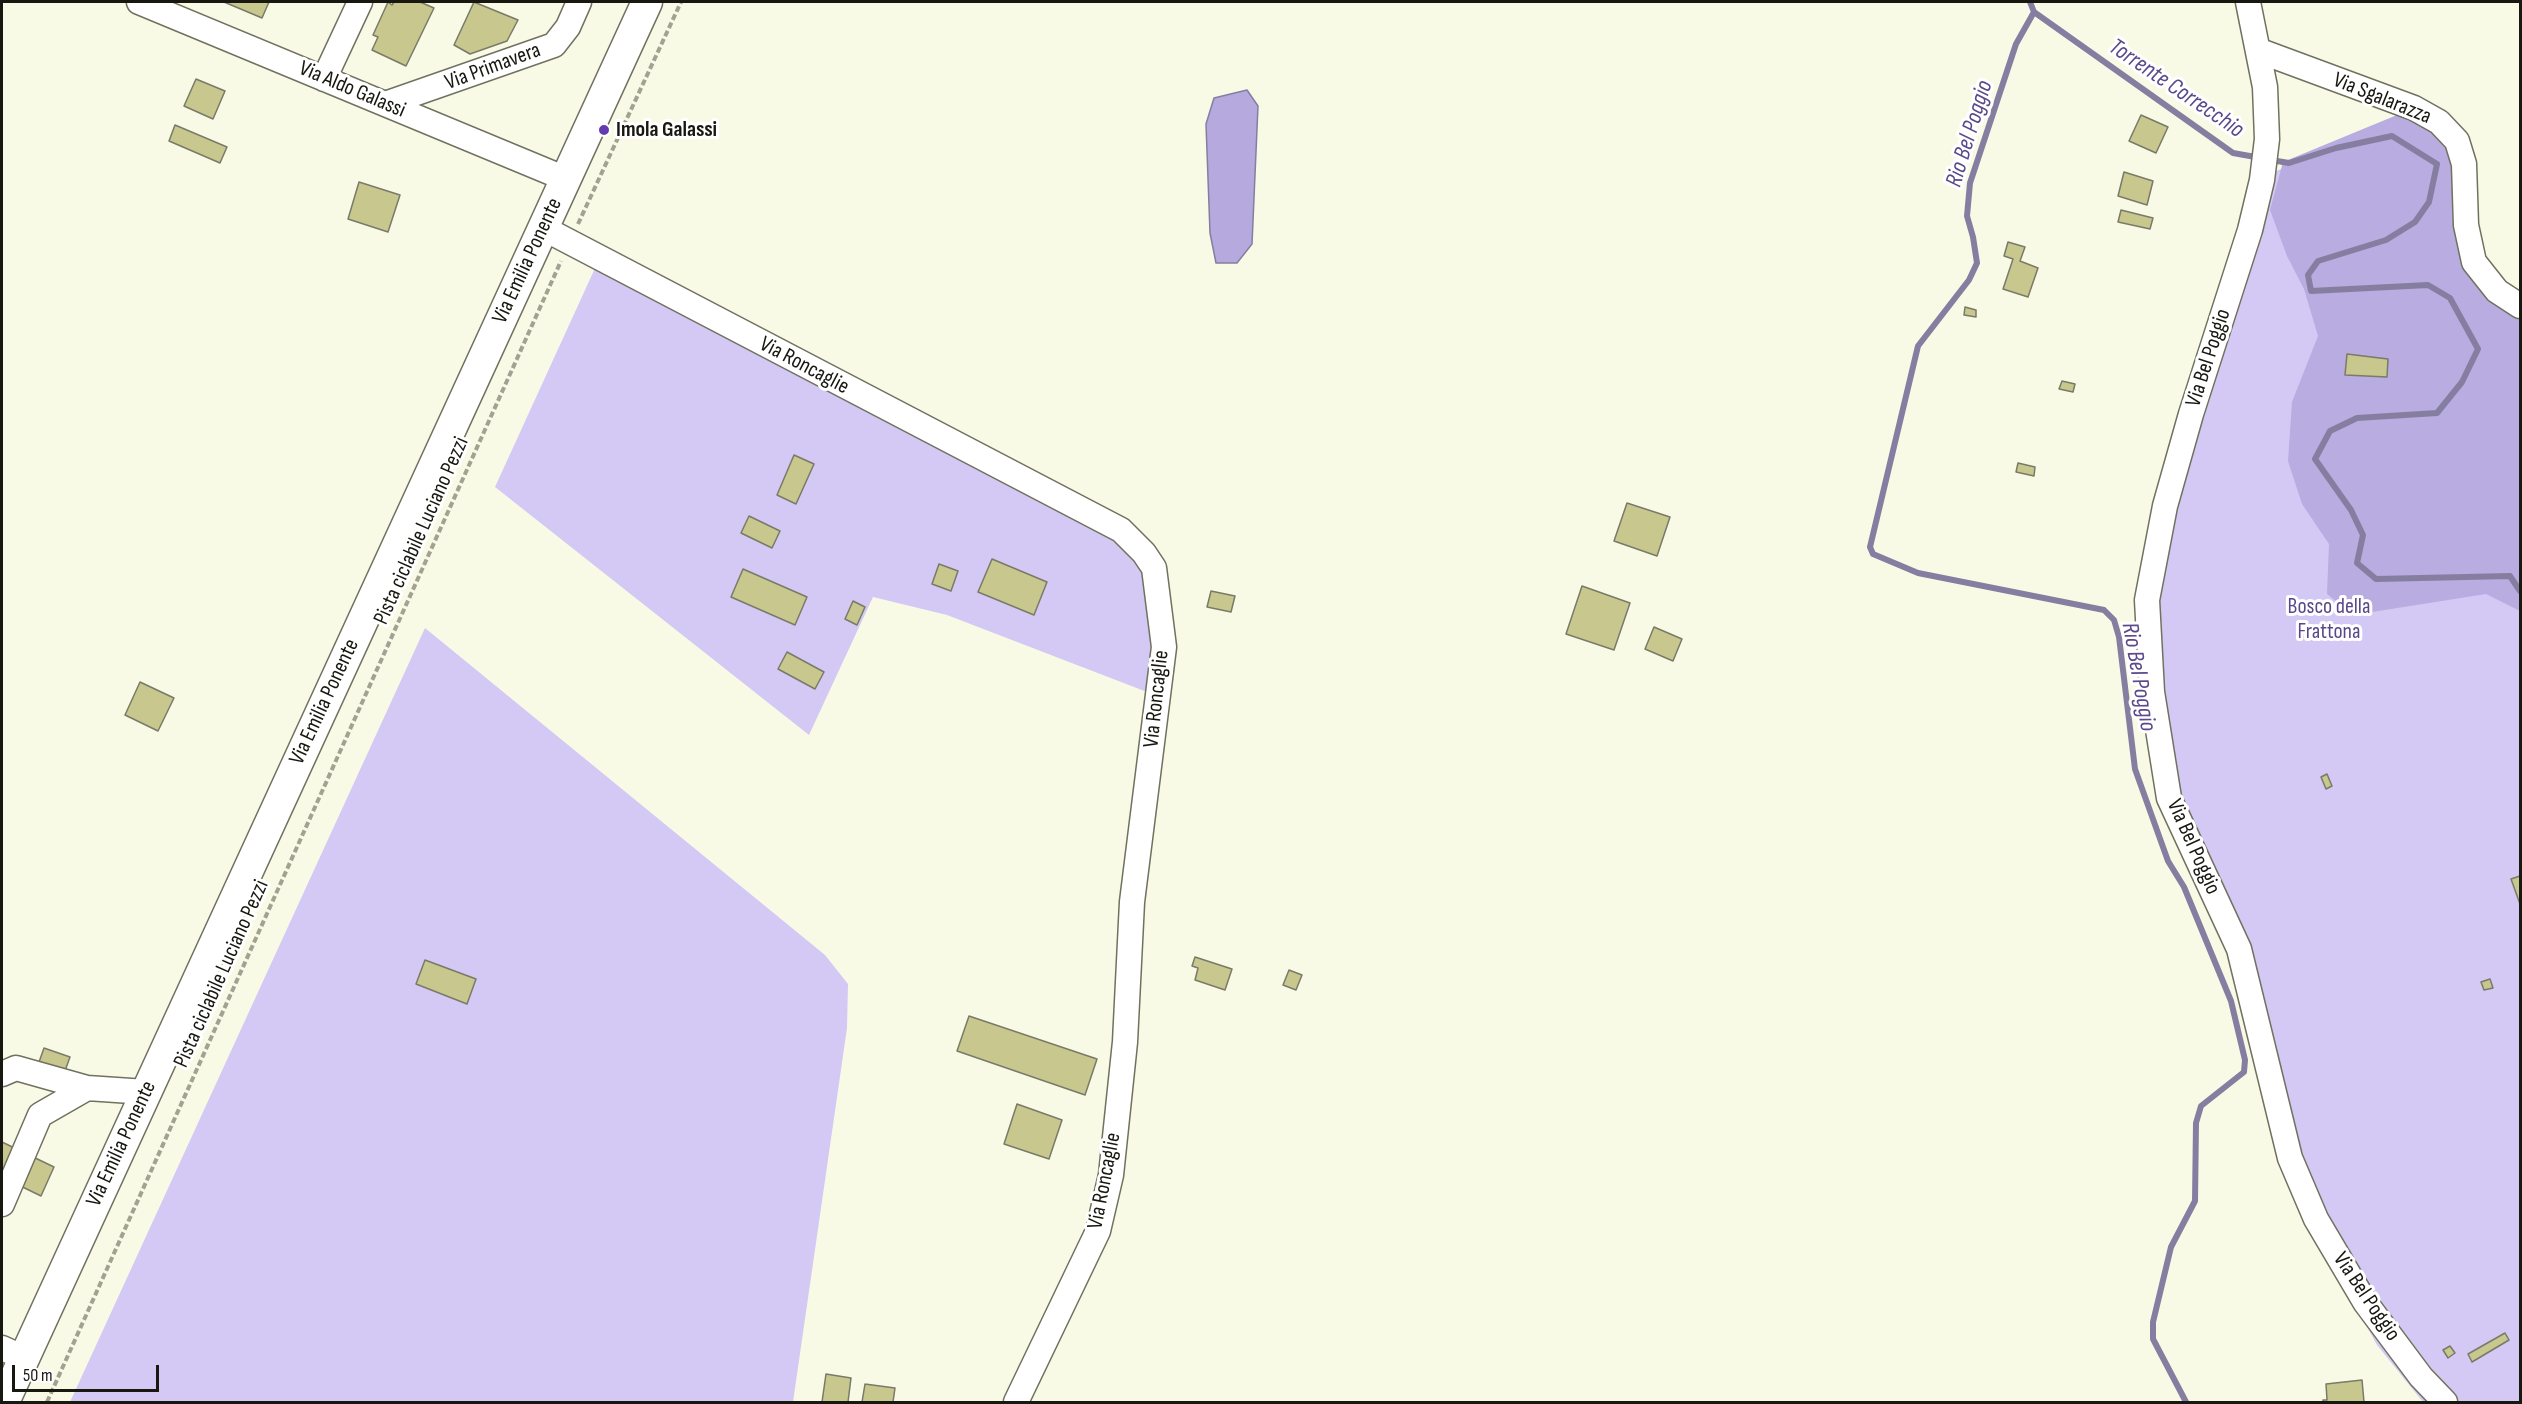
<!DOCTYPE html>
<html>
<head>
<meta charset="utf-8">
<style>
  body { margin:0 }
  #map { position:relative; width:2522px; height:1404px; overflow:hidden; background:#f9fae6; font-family:"Sofia Sans Condensed",sans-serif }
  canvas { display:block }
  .frame { position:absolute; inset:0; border:3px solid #181811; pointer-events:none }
  .scale { position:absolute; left:12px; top:1365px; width:147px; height:27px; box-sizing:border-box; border:3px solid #181811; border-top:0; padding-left:8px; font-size:18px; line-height:21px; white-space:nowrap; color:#181811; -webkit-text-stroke:4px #fff; paint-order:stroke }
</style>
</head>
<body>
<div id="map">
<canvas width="2522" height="1404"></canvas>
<div class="frame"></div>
<div class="scale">50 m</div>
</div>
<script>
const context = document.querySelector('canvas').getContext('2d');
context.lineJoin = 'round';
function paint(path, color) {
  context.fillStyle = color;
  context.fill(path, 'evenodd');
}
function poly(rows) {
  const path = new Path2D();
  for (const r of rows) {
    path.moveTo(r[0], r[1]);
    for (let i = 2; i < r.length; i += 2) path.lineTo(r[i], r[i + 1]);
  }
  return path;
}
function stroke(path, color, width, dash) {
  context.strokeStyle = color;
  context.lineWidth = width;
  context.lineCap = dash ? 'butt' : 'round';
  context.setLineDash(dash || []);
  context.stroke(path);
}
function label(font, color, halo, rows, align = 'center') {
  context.font = font + ' "Sofia Sans Condensed",sans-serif';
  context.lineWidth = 6;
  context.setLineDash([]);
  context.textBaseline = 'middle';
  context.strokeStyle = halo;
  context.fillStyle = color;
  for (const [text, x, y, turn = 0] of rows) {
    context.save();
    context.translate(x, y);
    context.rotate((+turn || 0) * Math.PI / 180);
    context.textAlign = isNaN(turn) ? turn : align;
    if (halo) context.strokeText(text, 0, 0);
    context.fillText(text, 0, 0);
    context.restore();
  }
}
const green = poly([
  [2292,164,2454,222,2520,315,2520,1402,2423,1402,2377,1345,2348,1292,2241,983,2170,818,2147,741,2135,605,2147,557,2252,182],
  [596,266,1032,483,1151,566,1160,697,947,615,873,597,809,735,495,487],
  [425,628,825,955,848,984,847,1028,793,1402,70,1402]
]);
const forest = poly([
  [2414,108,2457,141,2470,233,2487,264,2520,297,2520,611,2486,594,2353,615,2327,594,2329,544,2302,504,2288,461,2292,402,2318,336,2304,289,2287,256,2270,210,2283,162]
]);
const water = poly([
  [1247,90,1258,106,1252,244,1237,263,1216,263,1210,233,1206,124,1214,98,1247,90]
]);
const stream = poly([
  [2030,2,2034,12,2233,153,2261,158],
  [2034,12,2016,44,1970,183,1967,216,1973,237,1977,263,1969,280,1918,346,1870,547,1873,554,1918,573,2104,610,2114,620,2119,637,2135,769,2168,861,2184,887,2231,1001,2245,1060,2244,1072,2201,1106,2196,1123,2195,1201,2171,1247,2153,1322,2153,1339,2186,1402],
  [2271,160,2289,163,2336,148,2392,136,2437,164,2429,202,2415,222,2386,240,2318,261,2308,275,2311,291,2428,285,2450,298,2478,349,2462,382,2437,413,2357,418,2330,431,2315,459,2351,510,2363,535,2357,563,2376,579,2510,576,2520,591]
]);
const building = poly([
  [224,2,269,2,262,18,224,2],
  [388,2,392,5,394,2,420,2,434,8,406,66,372,50,378,37,373,35,388,2],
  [474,2,518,20,507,41,470,54,454,45,474,2],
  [196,79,225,91,213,119,184,106,196,79],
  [2141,115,2168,127,2156,153,2129,141,2141,115],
  [175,125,227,147,220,163,169,141,175,125],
  [2124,172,2153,181,2147,205,2118,196,2124,172],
  [359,182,400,195,388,232,348,219,359,182],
  [2121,210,2153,218,2150,229,2118,222,2121,210],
  [2008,242,2025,247,2020,261,2038,268,2028,297,2003,289,2013,259,2004,256,2008,242],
  [1965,307,1976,310,1976,317,1964,315,1965,307],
  [2347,354,2388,359,2387,377,2345,375,2347,354],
  [2062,381,2075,384,2073,392,2059,389,2062,381],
  [794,455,814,464,796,504,777,495,794,455],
  [2018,463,2035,467,2034,476,2016,472,2018,463],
  [1627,503,1670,517,1657,556,1614,541,1627,503],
  [749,516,780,531,772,548,741,533,749,516],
  [992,559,1047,582,1034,615,978,592,992,559],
  [939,564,958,571,951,591,932,584,939,564],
  [743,569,807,597,795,625,731,597,743,569],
  [1582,586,1630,603,1614,650,1566,634,1582,586],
  [1211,591,1235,596,1231,612,1207,607,1211,591],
  [853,601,865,607,857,625,845,619,853,601],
  [1654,627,1682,639,1673,661,1645,649,1654,627],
  [787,652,824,672,815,689,778,669,787,652],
  [140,682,174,698,158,731,125,715,140,682],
  [2327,774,2332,786,2326,789,2321,777,2327,774],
  [2520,876,2520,904,2511,879,2520,876],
  [1195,957,1232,969,1225,990,1195,980,1198,968,1192,966,1195,957],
  [425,960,476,979,467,1004,416,984,425,960],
  [1289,970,1302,975,1296,990,1283,985,1289,970],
  [2490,979,2493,988,2484,990,2481,982,2490,979],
  [969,1016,1097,1059,1085,1095,957,1051,969,1016],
  [44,1048,70,1057,65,1071,39,1062,44,1048],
  [1017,1104,1062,1120,1049,1159,1004,1144,1017,1104],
  [2,1142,54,1167,41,1196,2,1177,2,1142],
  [2505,1333,2509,1340,2472,1362,2468,1354,2505,1333],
  [2450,1346,2455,1353,2448,1358,2443,1350,2450,1346],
  [826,1374,851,1378,848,1402,822,1402,826,1374],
  [2362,1380,2364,1402,2323,1402,2323,1400,2327,1400,2326,1384,2362,1380],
  [865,1384,895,1388,893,1402,862,1402,865,1384]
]);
const path = poly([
  [578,224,681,2],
  [47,1402,561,261]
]);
const minor = poly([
  [139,2,566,179],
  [2248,2,2265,87,2267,139,2262,180,2250,230,2191,414,2165,506,2147,600,2152,692,2169,798,2239,949,2290,1158,2316,1219,2365,1302,2421,1377,2445,1402],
  [2260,51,2414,108,2439,122,2457,141,2464,164,2466,225,2474,262,2497,291,2520,306],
  [324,79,360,2],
  [385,104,554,45,568,27,579,2],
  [543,228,1121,530,1144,553,1154,568,1164,647,1132,902,1125,1042,1111,1175,1098,1231,1016,1402],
  [2,1074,16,1068,87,1088,146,1092],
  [2,1204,40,1115,87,1088],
  [2,1348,24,1358]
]);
const major = poly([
  [4,1402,647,2]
]);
const markers = [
  [604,130,6,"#653ab1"]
];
const streetNames = [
  ["Via Primavera",493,67,-20],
  ["Via Aldo Galassi",352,90,23],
  ["Via Sgalarazza",2382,99,22],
  ["Via Emilia Ponente",528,261,-65],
  ["Via Bel Poggio",2209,358,-72],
  ["Via Roncaglie",804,366,28],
  ["Pista ciclabile Luciano Pezzi",422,531,-66],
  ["Via Roncaglie",1157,699,-84],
  ["Via Emilia Ponente",325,702,-65],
  ["Via Bel Poggio",2193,847,66],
  ["Pista ciclabile Luciano Pezzi",222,974,-66],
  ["Via Emilia Ponente",122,1144,-65],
  ["Via Roncaglie",1105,1181,-79],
  ["Via Bel Poggio",2366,1297,56]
];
const poiNames = [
  ["Imola Galassi",616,130]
];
const parkNames = [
  ["Bosco della",2329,607],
  ["Frattona",2329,632]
];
const waterNames = [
  ["Torrente Correcchio",2176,89,34],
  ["Rio Bel Poggio",1970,134,-73],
  ["Rio Bel Poggio",2138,677,80]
];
paint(green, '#d3c9f4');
paint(forest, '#b8ace0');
paint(water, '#b5a9dd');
stroke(water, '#867ea0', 1.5);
stroke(stream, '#867ea0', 6);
paint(building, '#c7c78e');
stroke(building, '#797a68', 1.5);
stroke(minor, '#717160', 27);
stroke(major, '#717160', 33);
stroke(path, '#a2a293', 4, [6, 3]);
stroke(minor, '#fff', 24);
stroke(major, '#fff', 30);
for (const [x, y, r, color] of markers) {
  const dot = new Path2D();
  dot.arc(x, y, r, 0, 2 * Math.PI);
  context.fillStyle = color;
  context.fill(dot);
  stroke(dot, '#fff', 2);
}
label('22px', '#181811', '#fff', streetNames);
label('bold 22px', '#181811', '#fff', poiNames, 'left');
label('22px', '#5a4788', '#fff', parkNames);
label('italic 24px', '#5c498b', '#fff', waterNames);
</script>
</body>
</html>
